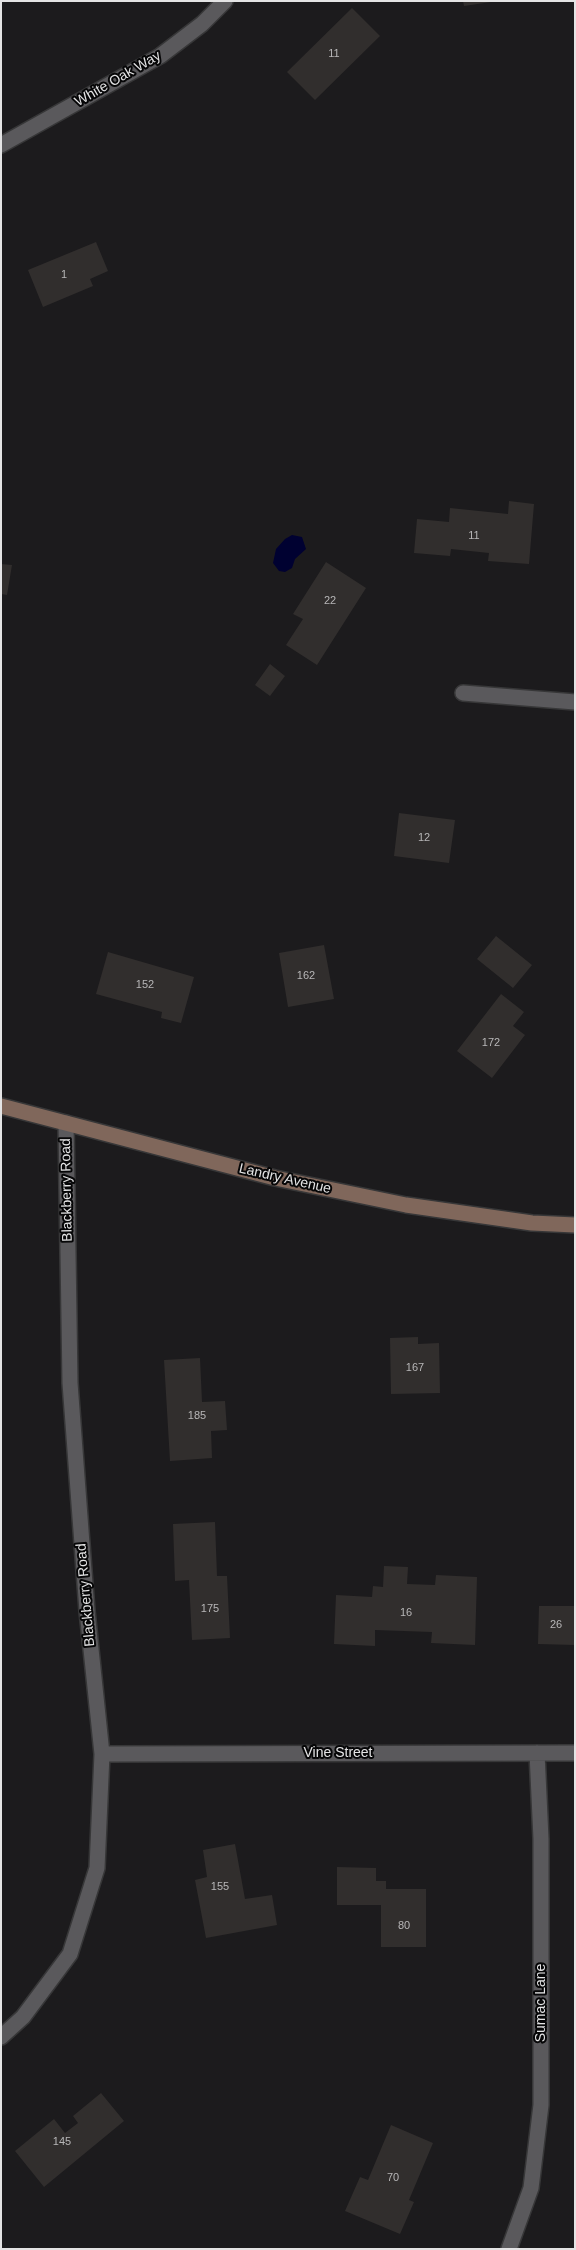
<!DOCTYPE html>
<html>
<head>
<meta charset="utf-8">
<style>
  body { margin:0 }
  #map { position:relative; width:576px; height:2250px; overflow:hidden; background:#1c1b1d; font-family:Arial,sans-serif }
  canvas { display:block }
  .frame { position:absolute; inset:0; border:2px solid #e4e4e5; pointer-events:none }
</style>
</head>
<body>
<div id="map">
<canvas width="576" height="2250"></canvas>
<div class="frame"></div>
</div>
<script>
const context = document.querySelector('canvas').getContext('2d');
context.lineJoin = 'round';
function paint(path, color) {
  context.fillStyle = color;
  context.fill(path, 'evenodd');
}
function poly(rows) {
  const path = new Path2D();
  for (const r of rows) {
    path.moveTo(r[0], r[1]);
    for (let i = 2; i < r.length; i += 2) path.lineTo(r[i], r[i + 1]);
  }
  return path;
}
function stroke(path, color, width, dash) {
  context.strokeStyle = color;
  context.lineWidth = width;
  context.lineCap = dash ? 'butt' : 'round';
  context.setLineDash(dash || []);
  context.stroke(path);
}
function label(font, color, halo, rows, align = 'center') {
  context.font = font + ' Arial,sans-serif';
  context.lineWidth = 4;
  context.setLineDash([]);
  context.textBaseline = 'middle';
  context.strokeStyle = halo;
  context.fillStyle = color;
  for (const [text, x, y, turn = 0] of rows) {
    context.save();
    context.translate(x, y);
    context.rotate((+turn || 0) * Math.PI / 180);
    context.textAlign = isNaN(turn) ? turn : align;
    if (halo) context.strokeText(text, 0, 0);
    context.fillText(text, 0, 0);
    context.restore();
  }
}
const water = poly([
  [292,535,302,537,306,549,295,559,292,568,285,572,279,571,273,563,276,549,285,539]
]);
const building = poly([
  [463,1,491,1,491,2,464,6],
  [352,8,380,36,315,100,287,72],
  [96,242,108,271,90,279,93,286,43,307,28,270],
  [509,501,534,504,529,564,488,561,489,553,451,549,450,556,414,553,417,519,449,522,450,508,508,514],
  [326,562,366,588,317,665,286,645,303,619,293,614],
  [1,564,12,565,7,595,1,594],
  [270,664,285,676,270,696,255,685],
  [399,813,455,820,449,863,394,856],
  [496,936,532,965,513,988,477,959],
  [324,945,334,999,288,1007,279,953],
  [108,952,194,977,181,1023,161,1018,162,1012,96,994],
  [501,994,524,1012,513,1026,525,1035,492,1078,457,1051],
  [418,1337,418,1344,439,1343,440,1393,391,1394,390,1338],
  [200,1358,202,1402,225,1401,227,1430,211,1431,212,1458,170,1461,164,1360],
  [215,1522,217,1576,227,1576,230,1638,192,1640,189,1580,175,1581,173,1524],
  [384,1566,408,1567,407,1584,435,1585,436,1575,477,1577,475,1645,431,1643,432,1632,375,1630,375,1646,334,1644,336,1595,372,1597,373,1586,383,1587],
  [539,1606,575,1606,575,1645,538,1644],
  [235,1844,245,1899,272,1895,277,1925,206,1938,195,1880,207,1877,203,1850],
  [337,1867,376,1868,376,1881,386,1881,386,1889,426,1889,426,1947,381,1947,381,1905,337,1905],
  [101,2093,124,2121,44,2187,15,2151,54,2119,65,2133,78,2123,73,2116],
  [391,2125,433,2143,409,2200,414,2202,400,2234,345,2211,360,2177,368,2180]
]);
const street = poly([
  [1,145,160,56,202,24,225,1],
  [463,693,575,702],
  [102,1754,575,1753],
  [1,2037,23,2017,70,1954,97,1868,102,1754,87,1611,70,1383,66,1123],
  [509,2249,531,2188,541,2105,541,1839,537,1753]
]);
const secondary = poly([
  [1,1106,275,1178,406,1205,532,1223,575,1225]
]);
const numberNames = [
  ["11",334,54],
  ["1",64,275],
  ["11",474,536],
  ["22",330,601],
  ["12",424,838],
  ["162",306,976],
  ["152",145,985],
  ["172",491,1043],
  ["167",415,1368],
  ["185",197,1416],
  ["175",210,1609],
  ["16",406,1613],
  ["26",556,1625],
  ["155",220,1887],
  ["80",404,1926],
  ["145",62,2142],
  ["70",393,2178]
];
const streetNames = [
  ["White Oak Way",118,79,-30],
  ["Landry Avenue",285,1179,13],
  ["Blackberry Road",67,1190,-91],
  ["Blackberry Road",86,1595,-95],
  ["Vine Street",338,1753],
  ["Sumac Lane",541,2003,-90]
];
paint(water, '#000131');
paint(building, '#312e2d');
stroke(street, '#373738', 18);
stroke(secondary, '#373738', 18);
stroke(street, '#5a595c', 15);
stroke(secondary, '#80675b', 15);
label('11px', '#b7b6b7', null, numberNames);
label('14px', '#e4e4e5', '#060607', streetNames);
</script>
</body>
</html>
